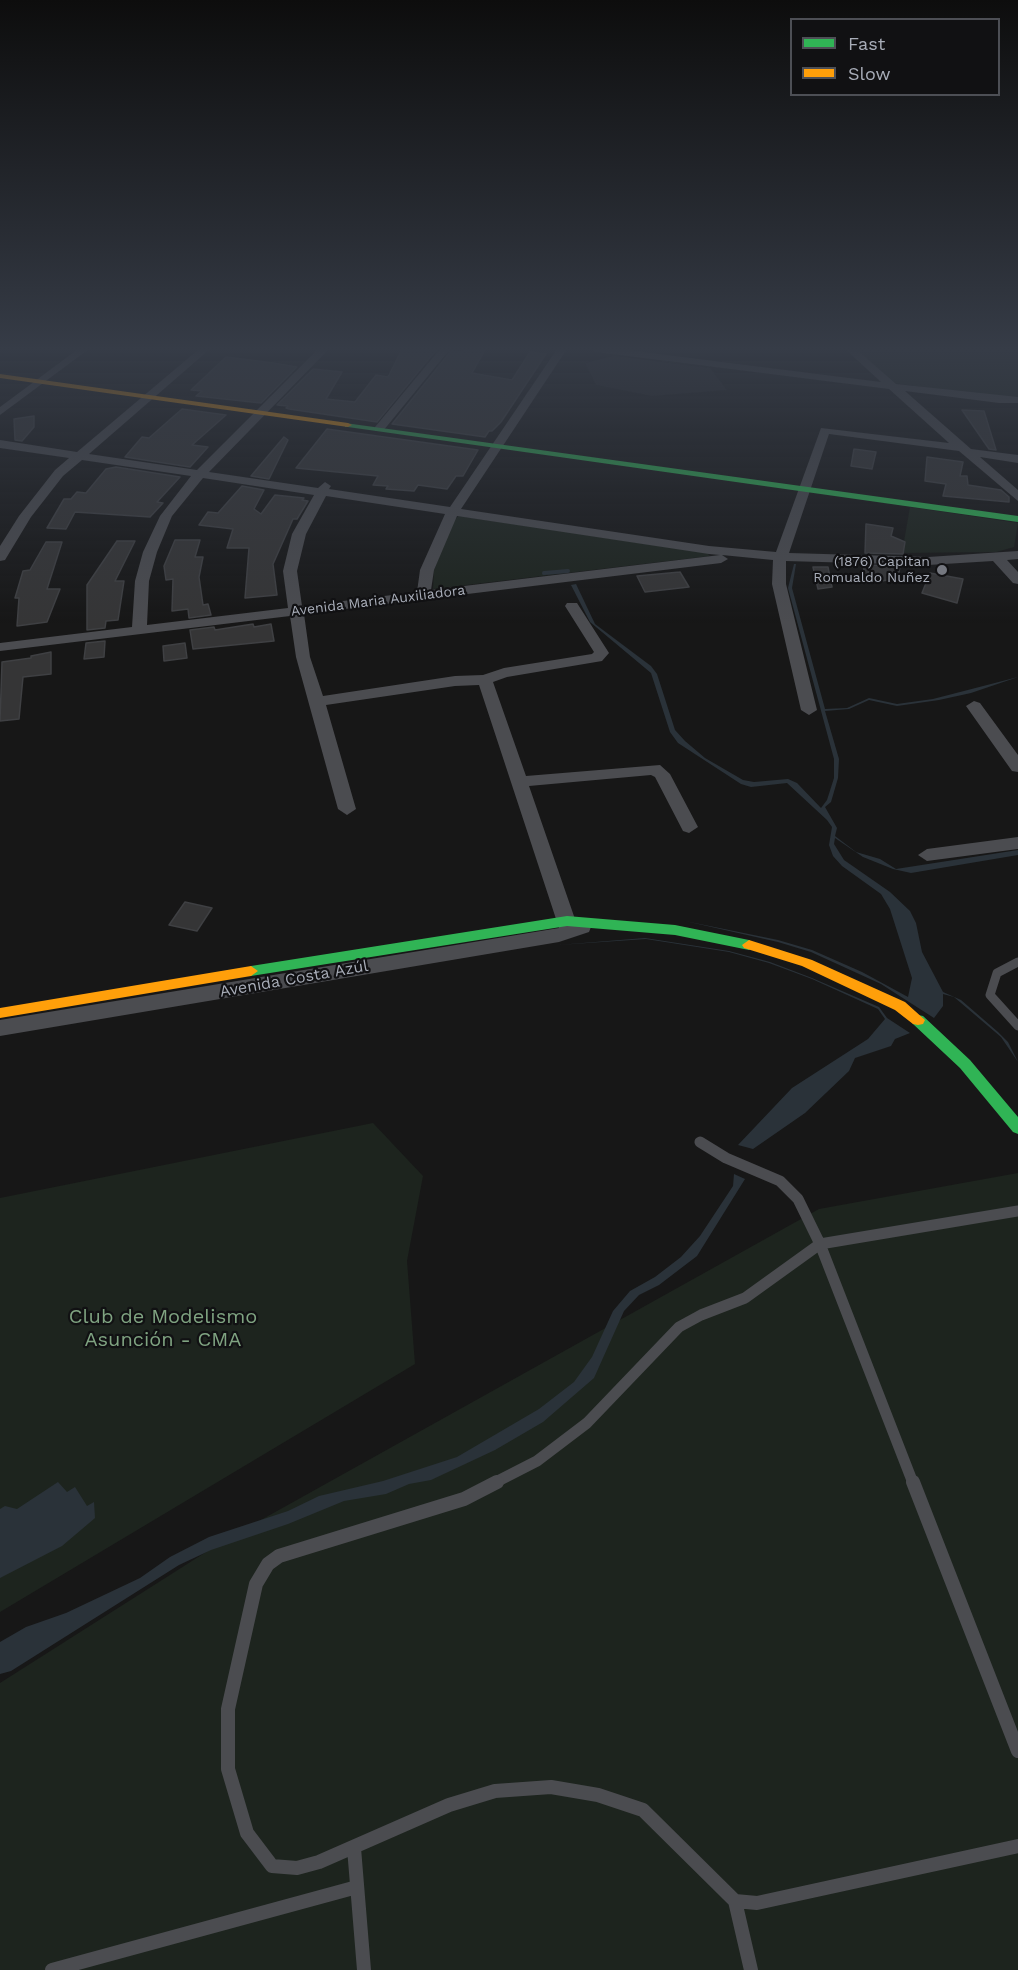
<!DOCTYPE html>
<html>
<head>
<meta charset="utf-8">
<style>
  body { margin:0 }
  #map { position:relative; width:1018px; height:1970px; overflow:hidden; background:#171717; font-family:"Work Sans",sans-serif }
  canvas { display:block }
  .legend { position:absolute; left:790px; top:18px; width:210px; height:78px; box-sizing:border-box; background:#111113; border:2px solid #4d4f55; margin:0; padding:8px 10px; list-style:none; font-size:18px; color:#a8adb8 }
  .legend li { display:flex; align-items:center; gap:12px; height:30px }
  .legend b { width:30px; border:2px solid #4d4f55 }
</style>
</head>
<body>
<div id="map">
<canvas width="1018" height="1970"></canvas>
<ul class="legend">
<li><b style="height:8px;background:#30b455"></b>Fast</li>
<li><b style="height:8px;background:#ff9f0a"></b>Slow</li>
</ul>
</div>
<script>
const context = document.querySelector('canvas').getContext('2d');
context.lineJoin = 'round';
function paint(path, color) {
  context.fillStyle = color;
  context.fill(path, 'evenodd');
}
function poly(rows) {
  const path = new Path2D();
  for (const r of rows) {
    path.moveTo(r[0], r[1]);
    for (let i = 2; i < r.length; i += 2) path.lineTo(r[i], r[i + 1]);
  }
  return path;
}
function stroke(path, color, width, dash) {
  context.strokeStyle = color;
  context.lineWidth = width;
  context.lineCap = dash ? 'butt' : 'round';
  context.setLineDash(dash || []);
  context.stroke(path);
}
function label(font, color, halo, rows, align = 'center') {
  context.font = font + ' "Work Sans",sans-serif';
  context.lineWidth = 4.5;
  context.setLineDash([]);
  context.textBaseline = 'middle';
  context.strokeStyle = halo;
  context.fillStyle = color;
  for (const [text, x, y, turn = 0] of rows) {
    context.save();
    context.translate(x, y);
    context.rotate((+turn || 0) * Math.PI / 180);
    context.textAlign = isNaN(turn) ? turn : align;
    if (halo) context.strokeText(text, 0, 0);
    context.fillText(text, 0, 0);
    context.restore();
  }
}
const built = poly([
  [614,356,710,368,727,390,652,396,596,385,585,363]
]);
const green = poly([
  [855,349,1018,349,1018,397,993,397,893,383],
  [910,507,1018,523,1014,547,996,552,902,553],
  [459,516,707,553,710,556,433,589,434,570,443,545,455,519],
  [373,1123,423,1176,407,1261,415,1364,0,1612,0,1198],
  [1018,1173,1018,1970,0,1970,0,1683,225,1540,819,1209]
]);
const water = poly([
  [794,564,796,564,792,588,825,709,847,708,869,698,897,704,933,699,1018,677,971,693,939,700,897,706,869,700,849,709,825,711,839,759,838,778,831,802,825,807,837,828,835,836,856,852,880,859,896,869,1018,850,1018,855,911,873,893,869,863,857,835,838,834,844,844,860,890,892,910,911,916,923,922,952,943,992,961,1000,998,1032,1008,1042,1018,1062,1001,1037,954,997,943,994,943,1006,934,1018,881,984,811,952,778,942,685,921,778,940,812,950,862,972,908,997,912,978,890,909,881,894,842,866,833,856,829,845,832,827,827,820,787,783,751,787,741,784,678,743,670,732,651,673,590,622,571,585,576,584,595,624,651,666,657,674,675,730,685,741,705,758,743,780,754,782,788,779,797,783,821,808,827,800,834,778,834,759,788,588],
  [645,938,729,951,770,962,812,978,879,1007,887,1018,910,1033,895,1039,891,1046,855,1058,849,1071,805,1113,753,1149,738,1145,792,1088,868,1039,885,1019,878,1009,812,979,769,963,729,952,646,939,558,945],
  [734,1174,745,1179,697,1256,659,1285,639,1295,624,1311,594,1378,543,1422,495,1450,431,1480,409,1484,386,1494,344,1501,288,1524,211,1550,179,1565,11,1671,0,1674,0,1642,26,1627,66,1613,140,1578,170,1557,209,1537,288,1511,319,1496,383,1481,457,1457,539,1409,574,1382,592,1357,613,1311,630,1291,655,1277,681,1257,700,1236,733,1186],
  [58,1482,67,1492,75,1487,87,1506,94,1502,95,1518,62,1546,0,1578,0,1509,5,1506,17,1509]
]);
const stream = poly([
  [544,573,568,571]
]);
const building = poly([
  [402,349,437,349,377,422,289,409,286,408,288,406,277,405,313,369,342,372,326,399,355,402,376,375,388,377,402,349],
  [465,349,485,350,472,373,512,380,530,352,546,354,501,422,492,431,489,431,485,437,392,424,451,351,462,352,465,349],
  [226,357,274,363,297,367,261,403,196,396,202,391,191,390,226,357],
  [182,409,226,415,192,445,208,447,190,467,125,457,142,437,149,438,182,409],
  [962,410,984,411,996,450,989,449,962,410],
  [34,416,34,427,22,441,15,440,14,419,34,416],
  [327,429,478,450,463,476,456,476,447,489,418,485,414,491,386,489,388,486,373,485,378,476,296,468,327,429],
  [284,437,288,440,269,479,251,476,284,437],
  [854,449,876,452,872,469,851,466,854,449],
  [927,457,963,462,960,476,967,476,968,485,1001,490,1009,497,1009,502,943,496,946,484,925,481,927,457],
  [116,467,180,477,157,502,163,503,150,517,75,512,66,529,47,528,64,499,71,499,77,492,86,493,106,469,116,467],
  [242,486,264,490,254,509,261,514,275,495,304,498,302,500,308,501,297,519,293,519,273,564,277,595,245,598,249,548,227,548,233,529,199,525,208,512,218,513,242,486],
  [866,524,893,528,891,536,905,542,903,554,865,553,866,524],
  [175,540,200,540,195,557,203,557,199,577,203,605,208,604,211,615,189,618,188,609,172,611,173,579,166,580,164,566,175,540],
  [117,541,135,541,115,581,124,581,118,620,106,621,105,628,87,630,87,585,117,541],
  [46,542,62,542,47,589,60,589,47,622,17,626,19,598,15,598,23,571,30,570,46,542],
  [864,565,900,566,898,579,863,583,864,565],
  [813,567,828,567,832,587,818,589,813,567],
  [680,572,689,587,645,592,637,576,680,572],
  [930,573,963,579,957,603,922,593,930,573],
  [253,624,254,627,271,624,274,641,193,649,190,630,214,627,215,630,253,624],
  [105,641,104,657,84,659,86,643,105,641],
  [185,643,187,658,164,661,163,646,185,643],
  [51,652,51,674,23,677,19,719,0,721,2,662,31,658,31,656,51,652],
  [185,902,212,908,197,931,169,925,185,902]
]);
const laneFar2 = poly([
  [1018,962,997,973,990,995,1018,1026]
]);
const laneFar1 = poly([
  [700,1142,726,1158,780,1181,798,1199,820,1244,913,1483],
  [494,1483,537,1461,587,1423,679,1327,701,1315,745,1298,820,1244,1018,1211]
]);
const lane = poly([
  [497,1482,464,1499,279,1556,268,1564,256,1584,228,1709,228,1769,247,1833,272,1866,297,1868,319,1862,449,1805,495,1791,551,1787,598,1795,643,1810,735,1901,757,1903,1018,1846],
  [913,1482,1018,1751],
  [354,1848,364,1970],
  [735,1901,751,1970],
  [52,1970,357,1887]
]);
const street = poly([
  [78,349,89,349,0,415,0,407,78,349],
  [199,349,210,349,89,454,197,470,318,349,329,349,209,472,318,488,325,482,331,486,329,489,450,507,557,349,567,349,461,509,709,546,776,552,821,428,949,443,889,389,596,352,591,349,619,349,881,382,845,349,856,349,896,384,1018,397,1018,403,999,403,905,391,971,449,1018,455,1018,463,980,457,1018,490,1018,501,959,451,829,434,789,553,928,557,1018,551,1018,559,1007,560,1018,572,1018,584,1013,583,993,561,928,565,786,561,786,584,817,710,809,715,801,710,772,584,773,560,722,555,728,559,721,563,304,614,310,657,323,696,455,676,483,675,504,668,592,654,594,652,565,606,567,603,577,603,609,653,602,661,507,677,493,682,526,776,660,765,670,774,698,827,689,833,683,831,655,777,651,775,529,786,576,922,589,922,591,927,589,932,559,942,0,1036,0,1020,559,928,479,685,455,686,326,705,356,809,347,815,338,809,296,657,290,616,0,651,0,643,132,627,135,581,143,552,160,516,191,476,82,460,63,476,31,517,5,560,0,561,0,546,19,516,55,470,69,458,0,448,0,440,77,452,199,349],
  [203,478,314,495,292,534,283,571,288,608,147,625,149,581,157,552,172,516,203,478],
  [326,496,445,514,420,570,417,592,302,606,297,571,306,534,326,496],
  [457,516,709,554,720,555,431,590,434,570,457,516],
  [440,349,450,349,383,431,375,431,375,427,440,349],
  [974,701,980,703,1018,755,1018,772,1012,771,966,706,974,701],
  [1018,837,1018,849,927,861,918,855,927,849,1018,837]
]);
const fast = poly([
  [345,423,1018,516,1018,522,348,427,345,427,345,423],
  [567,916,675,925,749,940,756,945,749,950,675,935,567,926,251,976,244,971,251,966,567,916],
  [918,1015,923,1016,970,1060,1018,1117,1018,1134,1013,1132,960,1068,913,1024,911,1020,913,1016,918,1015]
]);
const slow = poly([
  [0,374,348,423,352,425,348,427,0,378,0,374],
  [749,940,812,960,905,1002,925,1020,923,1024,918,1025,913,1024,895,1010,802,966,744,948,742,945,749,940],
  [251,966,258,971,251,976,0,1018,0,1008,251,966]
]);
const markers = [
  [942,570,6,"#757880"]
];
const farPoinames = [
  ["(1876) Capitan",930,562],
  ["Romualdo Nuñez",930,578]
];
const farStreetnames = [
  ["Avenida Maria Auxiliadora",378,601,-7]
];
const streetNames = [
  ["Avenida Costa Azúl",294,979,-10]
];
const nearParknames = [
  ["Club de Modelismo",163,1317],
  ["Asunción - CMA",163,1340]
];
paint(built, '#212123');
paint(green, '#1d241e');
paint(water, '#2a3239');
stroke(stream, '#2a3239', 4);
paint(building, '#353536');
stroke(building, '#3f4043', 1.5);
stroke(laneFar2, '#4b4c50', 9);
stroke(laneFar1, '#4b4c50', 11);
stroke(lane, '#4b4c50', 14);
paint(street, '#4b4c50');
paint(fast, '#30b455');
paint(slow, '#ff9f0a');
const sky = context.createLinearGradient(0, 0, 0, 624);
sky.addColorStop(0, '#0d0d0d');
sky.addColorStop(0.56, '#363c47');
sky.addColorStop(1, '#363c4700');
context.fillStyle = sky;
context.fillRect(0, 0, 1018, 624);
for (const [x, y, r, color] of markers) {
  const dot = new Path2D();
  dot.arc(x, y, r, 0, 2 * Math.PI);
  context.fillStyle = color;
  context.fill(dot);
  stroke(dot, '#111113', 2);
}
label('14px', '#a8adb8', '#111113', farPoinames, 'right');
label('14px', '#a8adb8', '#111113', farStreetnames);
label('16px', '#a8adb8', '#111113', streetNames);
label('20px', '#7fa381', '#111113', nearParknames);
</script>
</body>
</html>
